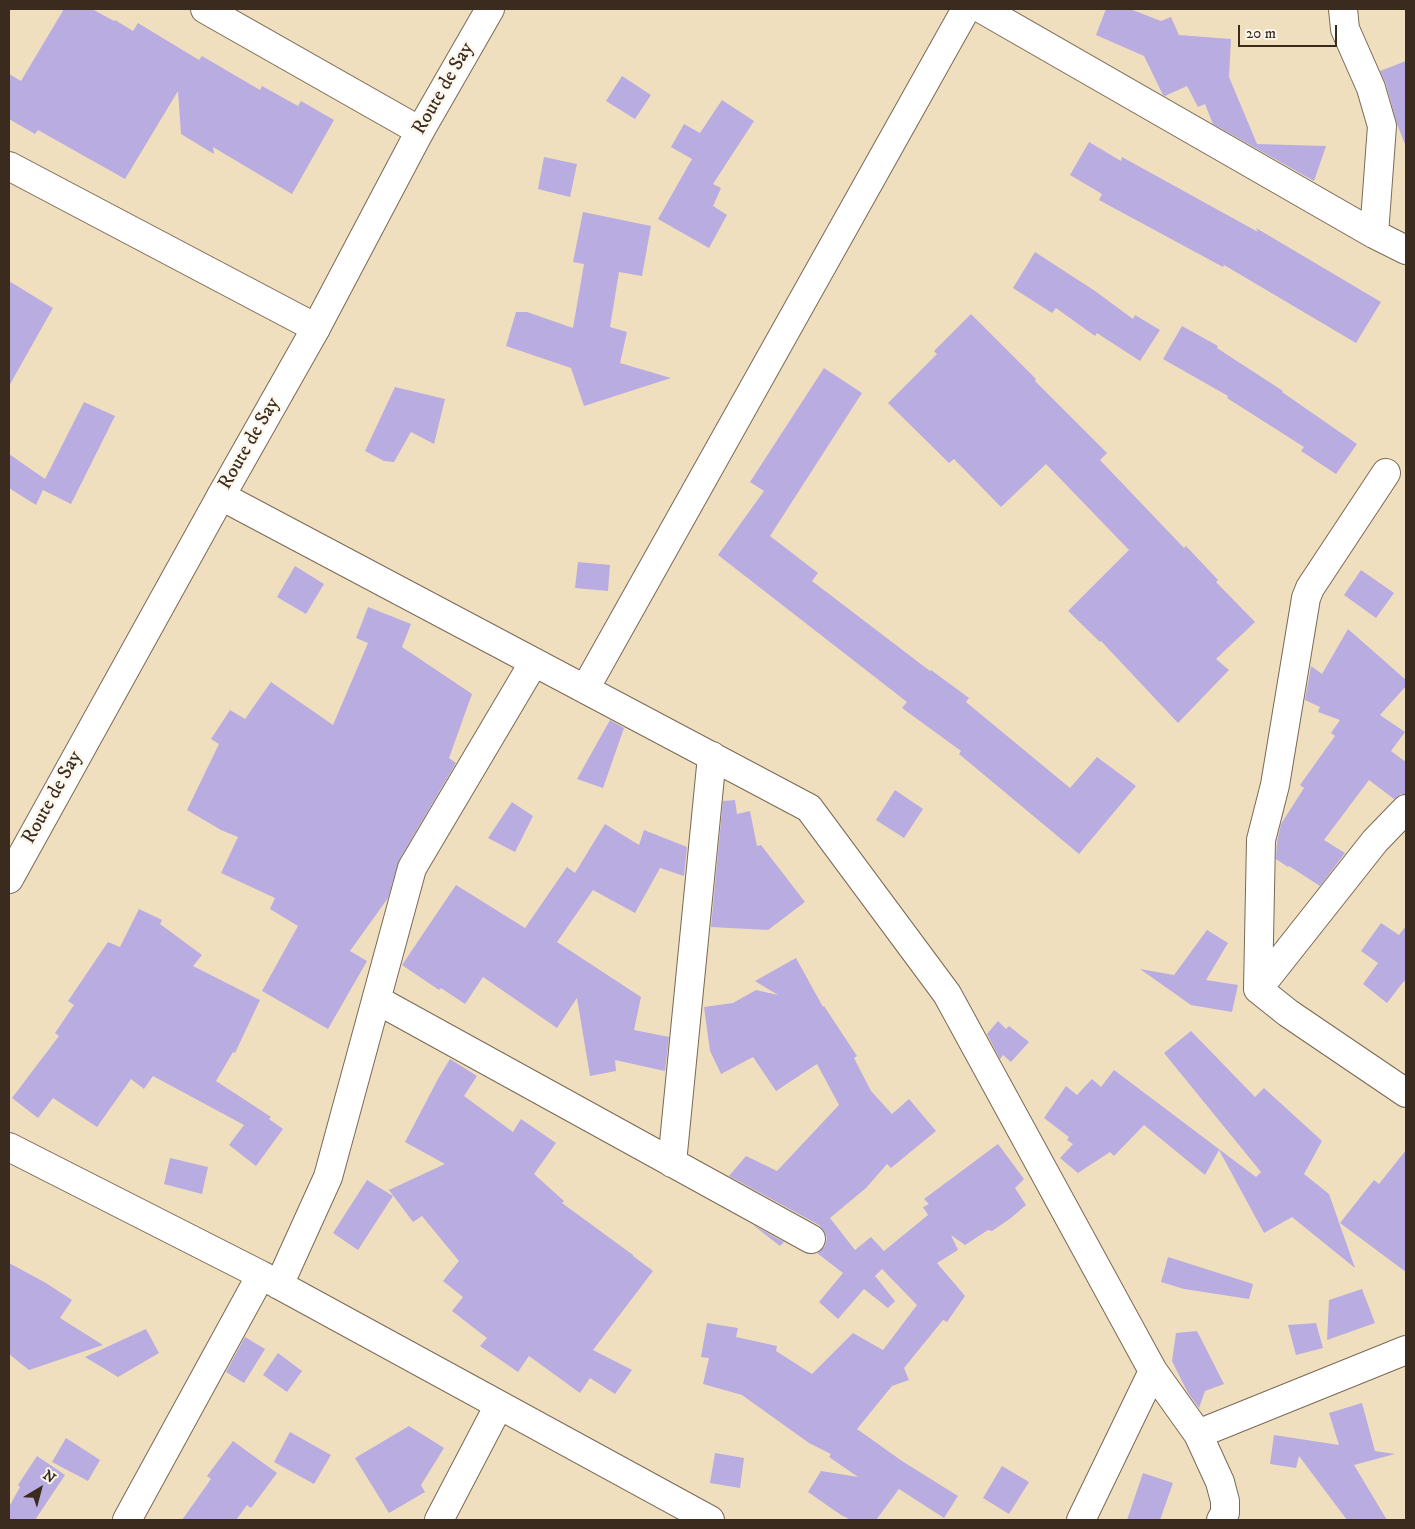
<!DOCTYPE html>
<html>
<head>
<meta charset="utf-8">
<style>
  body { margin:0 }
  #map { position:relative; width:1415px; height:1529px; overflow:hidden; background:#f0dfbf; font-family:"IM FELL DW Pica",serif }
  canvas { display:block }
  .frame { position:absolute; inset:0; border:10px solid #3b2a1e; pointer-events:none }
  .north { position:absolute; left:15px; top:1464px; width:50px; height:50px; -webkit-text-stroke:4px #fbf7ec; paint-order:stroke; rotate:37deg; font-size:14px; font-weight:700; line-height:20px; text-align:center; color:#3b2a1e }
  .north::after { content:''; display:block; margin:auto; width:18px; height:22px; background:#3b2a1e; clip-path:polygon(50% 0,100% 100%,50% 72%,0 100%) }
  .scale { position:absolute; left:1238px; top:25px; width:99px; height:22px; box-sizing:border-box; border:2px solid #3b2a1e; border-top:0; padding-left:6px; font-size:15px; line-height:18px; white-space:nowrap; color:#3b2a1e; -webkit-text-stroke:4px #fbf7ec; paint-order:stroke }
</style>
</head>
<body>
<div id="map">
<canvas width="1415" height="1529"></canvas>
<div class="frame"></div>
<div class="north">N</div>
<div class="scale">20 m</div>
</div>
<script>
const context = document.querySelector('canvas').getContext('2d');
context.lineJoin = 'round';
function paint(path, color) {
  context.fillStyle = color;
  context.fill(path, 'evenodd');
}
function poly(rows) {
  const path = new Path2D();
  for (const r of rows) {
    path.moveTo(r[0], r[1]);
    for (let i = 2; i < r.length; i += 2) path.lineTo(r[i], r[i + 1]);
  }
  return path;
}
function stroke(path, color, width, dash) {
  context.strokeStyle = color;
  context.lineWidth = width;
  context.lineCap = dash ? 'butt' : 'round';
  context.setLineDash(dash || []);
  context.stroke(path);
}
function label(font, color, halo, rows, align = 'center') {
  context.font = font + ' "IM FELL DW Pica",serif';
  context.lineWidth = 5;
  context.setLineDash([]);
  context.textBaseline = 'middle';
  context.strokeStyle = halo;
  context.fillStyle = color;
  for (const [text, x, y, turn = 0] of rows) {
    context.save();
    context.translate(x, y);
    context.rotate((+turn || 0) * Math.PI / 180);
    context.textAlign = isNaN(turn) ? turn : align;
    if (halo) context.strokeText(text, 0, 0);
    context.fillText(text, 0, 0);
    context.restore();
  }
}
const building = poly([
  [64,9,92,9,114,21,115,20,133,31,138,23,199,60,202,56,260,90,262,86,298,106,301,101,334,120,292,194,213,147,214,154,181,134,178,91,125,179,38,130,35,134,9,119,9,74,21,81],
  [1106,9,1130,9,1161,21,1171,17,1179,35,1231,39,1229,77,1257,144,1326,146,1314,181,1213,124,1205,104,1198,107,1187,86,1165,96,1163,95,1144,56,1096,35],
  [1406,61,1406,143,1405,144,1397,124,1386,84,1380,71],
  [622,76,651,95,635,119,606,101],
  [722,100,754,121,713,184,721,188,713,206,727,215,709,248,658,219,692,159,671,147,684,124,700,133],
  [1089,142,1121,161,1122,157,1258,232,1256,228,1381,302,1356,343,1224,265,1223,267,1099,200,1102,194,1070,175],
  [544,157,577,164,570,197,538,189],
  [583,212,651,226,642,276,619,272,610,327,627,332,620,363,671,378,584,406,571,368,506,346,516,312,527,312,573,328,584,264,573,262],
  [1035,252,1095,291,1133,319,1135,315,1160,330,1140,361,1097,333,1095,336,1056,308,1052,313,1013,288],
  [9,281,53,308,9,386],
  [971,314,1036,379,1035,381,1107,453,1100,460,1184,548,1186,546,1218,580,1216,582,1255,622,1216,659,1229,670,1178,723,1101,641,1100,642,1068,611,1129,550,1046,464,1001,507,954,459,949,463,888,403,937,354,934,351],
  [1182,326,1218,346,1217,348,1283,391,1282,392,1357,444,1336,474,1301,451,1304,447,1227,398,1228,396,1163,359],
  [824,368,862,393,770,536,818,573,812,581,930,671,931,670,969,698,966,702,1070,788,1097,757,1136,786,1079,854,959,754,961,751,902,708,907,702,718,555,764,491,750,482],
  [395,387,445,399,434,444,411,432,394,462,384,461,365,451],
  [84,402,115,416,71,504,43,490,36,505,9,488,9,454,45,479],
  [578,562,610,565,608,591,575,588],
  [295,566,324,584,306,614,277,597],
  [1361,570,1394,593,1376,618,1344,595],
  [368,607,411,624,402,647,472,694,449,758,456,763,399,860,388,898,350,951,367,961,328,1029,262,991,298,926,270,909,275,898,221,873,238,837,221,830,187,810,219,744,211,739,230,710,245,719,271,682,333,725,368,643,356,638],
  [1348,629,1406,680,1406,686,1380,715,1405,732,1391,751,1406,762,1406,794,1401,794,1394,799,1369,780,1324,840,1345,853,1320,886,1289,866,1288,867,1276,859,1277,842,1281,824,1304,788,1300,785,1335,736,1331,733,1340,720,1318,712,1320,707,1305,700,1311,666,1322,674],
  [610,720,624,728,603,788,577,779],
  [895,790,923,809,904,838,876,820],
  [735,800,737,814,750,811,757,846,761,845,805,902,768,930,711,927,723,801],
  [512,802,533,816,515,852,488,838],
  [605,824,639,845,644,830,687,847,684,876,660,868,635,913,593,890,557,942,641,997,634,1030,669,1037,665,1071,615,1060,616,1071,590,1076,577,998,557,1028,483,977,465,1004,441,988,439,990,402,965,456,885,525,928,567,867,575,873],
  [139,909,162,920,160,924,202,955,193,966,260,1000,235,1053,233,1052,216,1081,271,1117,269,1119,283,1129,256,1166,229,1145,244,1125,153,1076,144,1089,131,1079,97,1127,53,1098,38,1118,12,1098,59,1036,55,1033,74,1005,68,1001,108,942,120,947],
  [1381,923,1399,935,1406,926,1406,983,1404,981,1387,1003,1363,984,1378,963,1361,951],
  [1207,930,1228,943,1206,980,1238,985,1232,1012,1191,1005,1140,969,1174,975],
  [796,958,823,1007,824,1006,857,1056,854,1058,871,1091,892,1114,909,1099,936,1131,891,1168,887,1164,866,1188,830,1218,855,1250,871,1237,884,1251,928,1215,923,1207,929,1204,924,1199,998,1144,1024,1179,1015,1188,1026,1205,1011,1218,992,1231,988,1230,965,1245,951,1235,958,1250,937,1263,965,1296,947,1322,943,1320,904,1368,909,1380,892,1386,857,1429,902,1461,958,1496,944,1518,899,1489,876,1520,851,1520,841,1515,808,1492,821,1471,858,1477,829,1457,831,1454,809,1443,742,1395,703,1384,709,1358,701,1357,707,1323,738,1328,736,1337,777,1346,776,1351,812,1374,853,1333,883,1350,917,1305,882,1269,875,1276,895,1301,888,1308,864,1289,838,1319,819,1302,843,1273,817,1253,825,1246,827,1238,824,1231,819,1225,729,1176,746,1156,777,1171,839,1105,817,1064,776,1091,753,1057,721,1074,710,1051,704,1007,733,1003,756,990,778,995,755,981],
  [998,1021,1006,1029,1009,1026,1029,1042,1011,1062,1003,1055,1000,1059,987,1034],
  [1191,1031,1255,1097,1264,1088,1322,1141,1304,1174,1329,1194,1355,1268,1292,1217,1264,1233,1219,1150,1205,1175,1144,1125,1114,1156,1110,1152,1078,1173,1060,1158,1073,1144,1067,1140,1069,1137,1044,1118,1066,1086,1077,1095,1092,1079,1101,1087,1114,1070,1256,1177,1261,1172,1164,1053],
  [450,1059,477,1076,464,1096,513,1132,521,1119,556,1143,534,1174,564,1201,562,1203,633,1255,633,1256,653,1271,593,1350,632,1370,615,1394,590,1378,580,1393,529,1356,518,1372,480,1346,487,1338,452,1311,463,1297,443,1281,459,1261,422,1216,413,1222,389,1190,445,1164,405,1142,438,1079],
  [1406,1150,1406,1272,1340,1223,1374,1180,1379,1184],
  [170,1158,208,1167,202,1194,164,1184],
  [367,1180,393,1196,358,1250,333,1233],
  [753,1225,784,1242,780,1246],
  [1168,1257,1253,1284,1249,1299,1184,1289,1161,1282],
  [9,1263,46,1283,72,1300,60,1318,103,1345,29,1370,9,1354],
  [1362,1289,1375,1323,1327,1340,1329,1300],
  [1316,1323,1323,1348,1296,1355,1288,1325],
  [146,1329,159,1353,118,1377,85,1357],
  [1197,1331,1224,1384,1205,1391,1199,1408,1188,1393,1172,1361,1176,1333],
  [245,1337,265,1349,244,1383,226,1372],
  [278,1353,302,1371,287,1392,263,1375],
  [1362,1403,1375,1451,1395,1454,1354,1465,1387,1520,1347,1520,1299,1456,1296,1468,1270,1464,1274,1435,1339,1445,1329,1413],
  [409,1426,444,1448,421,1485,425,1492,389,1513,355,1458],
  [290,1432,331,1455,314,1484,274,1462],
  [66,1438,100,1460,88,1481,52,1462],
  [233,1441,277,1473,251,1508,247,1505,236,1520,182,1520,211,1479,207,1476],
  [715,1453,744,1458,740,1488,710,1483],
  [37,1456,65,1475,35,1520,9,1520,9,1507,20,1487,18,1485],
  [1002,1466,1029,1482,1009,1514,983,1498],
  [1143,1473,1173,1483,1160,1520,1127,1520]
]);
const street = poly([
  [205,9,420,131],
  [982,9,1374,234,1406,250],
  [1343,9,1345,29,1371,88,1382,126,1374,234],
  [9,166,316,328],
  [221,496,809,808,947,994,1153,1371],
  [585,689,966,9],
  [1406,809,1375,841,1258,989,1288,1013,1406,1093],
  [1258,989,1261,840,1275,785,1306,598,1310,588,1386,473],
  [377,1000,811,1239],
  [9,1147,261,1275,710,1520],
  [672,1163,712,756],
  [279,1285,328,1177,412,868,534,662],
  [1198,1434,1406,1350],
  [127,1520,261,1275],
  [439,1520,499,1405],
  [1081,1520,1153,1371,1198,1434,1220,1482,1225,1501,1225,1513,1221,1520]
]);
const secondary = poly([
  [9,879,221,496,316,328,420,131,490,9]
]);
const streetNames = [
  ["Route de Say",444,89,-60],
  ["Route de Say",250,444,-60],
  ["Route de Say",53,798,-61]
];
paint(building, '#b8ace1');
stroke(street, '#7a6956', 30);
stroke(secondary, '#7a6956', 30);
stroke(street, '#fff', 28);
stroke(secondary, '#fff', 28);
label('20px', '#3b2a1e', '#fbf7ec', streetNames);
</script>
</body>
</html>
